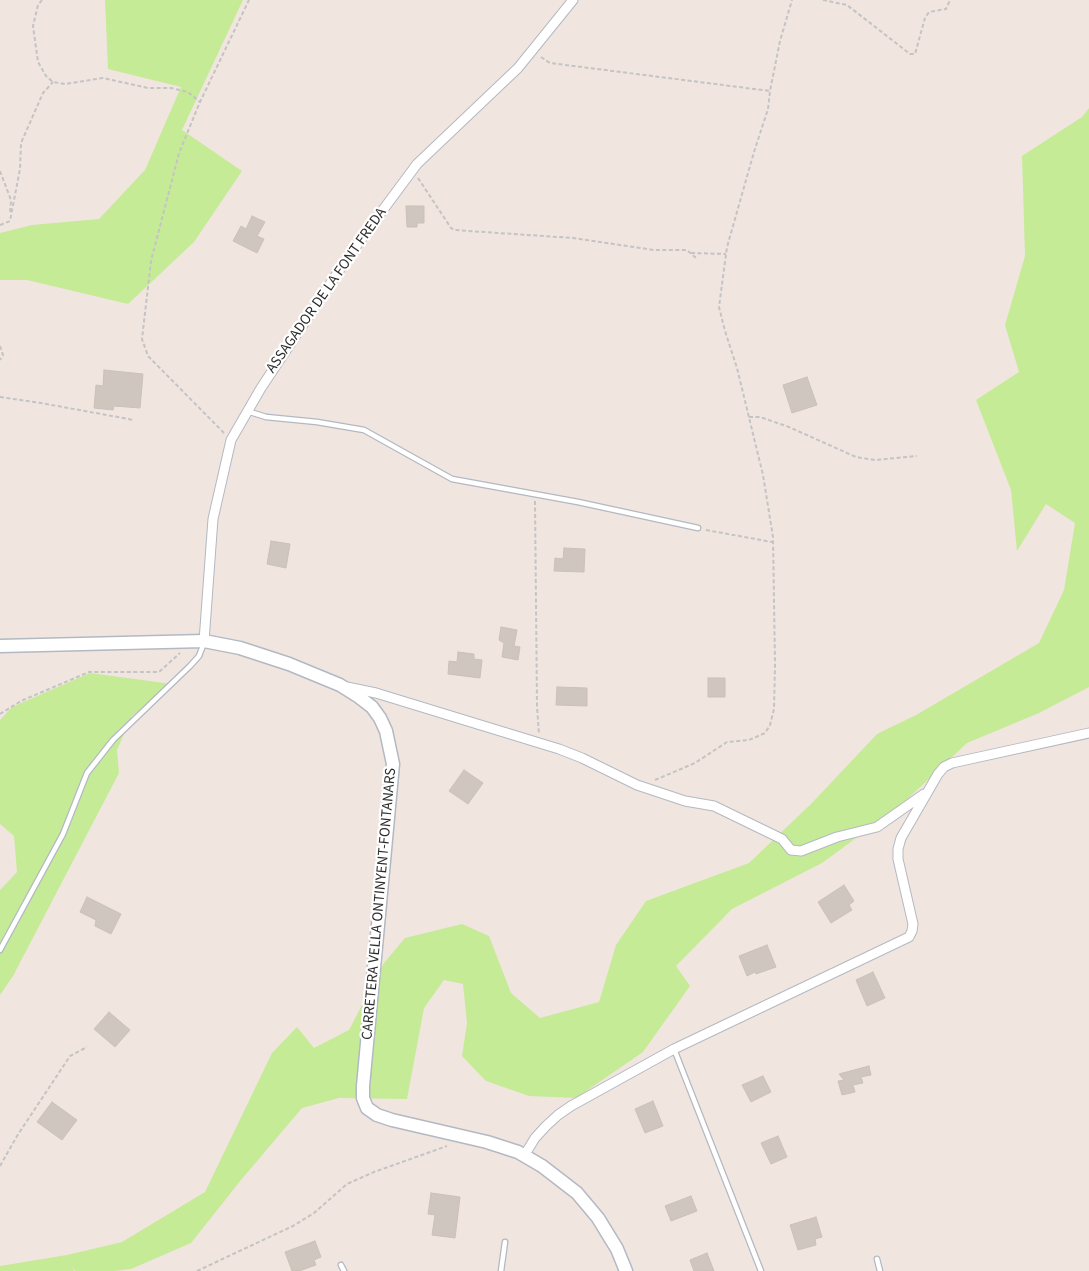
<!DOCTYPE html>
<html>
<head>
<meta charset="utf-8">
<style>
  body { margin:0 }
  canvas { display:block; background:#f0e5df }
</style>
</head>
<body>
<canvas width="1089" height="1271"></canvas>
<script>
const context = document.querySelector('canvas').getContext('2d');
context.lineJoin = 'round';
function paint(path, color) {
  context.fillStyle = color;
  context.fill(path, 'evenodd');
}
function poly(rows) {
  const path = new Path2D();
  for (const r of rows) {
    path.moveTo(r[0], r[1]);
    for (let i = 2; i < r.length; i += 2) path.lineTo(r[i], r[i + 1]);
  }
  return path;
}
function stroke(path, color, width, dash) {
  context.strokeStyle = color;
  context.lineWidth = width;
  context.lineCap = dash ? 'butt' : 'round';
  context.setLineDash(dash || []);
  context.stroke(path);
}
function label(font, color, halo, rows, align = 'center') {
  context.font = font + ' "Source Sans 3",sans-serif';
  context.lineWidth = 4.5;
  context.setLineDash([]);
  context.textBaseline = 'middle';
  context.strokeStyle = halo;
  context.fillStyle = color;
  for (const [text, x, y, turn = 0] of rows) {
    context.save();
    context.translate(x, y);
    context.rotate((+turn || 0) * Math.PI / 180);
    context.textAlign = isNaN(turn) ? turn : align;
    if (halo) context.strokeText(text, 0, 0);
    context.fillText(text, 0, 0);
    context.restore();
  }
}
const green = poly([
  [105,0,243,0,182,130,242,171,194,242,128,304,27,280,0,280,0,233,32,225,99,219,145,170,181,87,108,69],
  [1089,108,1089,687,1039,713,967,743,900,806,822,863,732,909,676,966,690,986,643,1052,576,1098,529,1096,486,1081,462,1056,467,1023,463,984,444,980,424,1008,407,1099,339,1098,302,1108,241,1180,191,1243,131,1269,114,1271,75,1271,72,1265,74,1271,0,1271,0,1266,67,1255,122,1242,205,1192,272,1053,297,1027,314,1048,349,1030,384,963,405,938,462,924,489,936,511,993,540,1018,599,1002,616,945,646,901,749,863,811,804,877,734,916,715,1039,643,1064,590,1075,523,1046,504,1017,551,1011,490,976,400,1019,372,1005,325,1025,256,1022,156,1082,117],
  [90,673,172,684,132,716,117,750,119,773,13,976,0,995,0,890,17,872,14,836,0,824,0,720,12,707]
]);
const building = poly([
  [406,206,424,206,424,223,417,223,417,227,407,227,406,206],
  [252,216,265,222,257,236,264,239,257,253,233,241,241,226,246,229,252,216],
  [104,370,143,374,140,408,114,406,113,410,94,408,96,385,103,386,104,370],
  [807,377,817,405,792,413,783,385,807,377],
  [271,541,290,544,286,568,267,564,271,541],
  [564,548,585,549,584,572,554,571,555,558,563,559,564,548],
  [501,627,517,630,514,646,520,647,518,660,502,657,504,643,499,640,501,627],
  [458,652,474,654,474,659,482,660,480,678,448,674,449,661,457,662,458,652],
  [708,678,725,678,725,697,708,697,708,678],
  [557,687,587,688,587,706,556,705,557,687],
  [464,770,483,783,468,804,449,791,464,770],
  [844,885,854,901,849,905,852,910,831,923,818,902,844,885],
  [87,897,121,914,111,934,95,926,96,920,80,912,87,897],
  [767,945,776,967,756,974,755,972,747,976,739,956,767,945],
  [873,972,885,998,867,1006,856,980,873,972],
  [109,1012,130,1030,115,1047,94,1029,109,1012],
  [869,1066,871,1075,861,1077,863,1083,853,1085,855,1092,842,1095,838,1081,844,1080,839,1074,869,1066],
  [763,1076,771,1092,751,1102,742,1085,763,1076],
  [653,1101,663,1126,645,1133,635,1109,653,1101],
  [52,1102,77,1120,62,1140,37,1122,52,1102],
  [778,1136,787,1157,771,1164,761,1143,778,1136],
  [431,1193,460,1197,455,1238,432,1235,435,1215,428,1214,431,1193],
  [691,1196,697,1211,671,1221,665,1206,691,1196],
  [816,1217,822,1237,815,1239,816,1245,798,1250,790,1225,816,1217],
  [315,1241,321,1257,314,1260,316,1265,299,1271,292,1271,285,1252,315,1241],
  [707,1253,714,1271,694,1271,690,1260,707,1253]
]);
const path = poly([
  [42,0,38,5,33,26,38,62,46,76,53,82,65,84,103,78,148,88,171,88,188,92,200,102],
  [823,0,847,5,910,54,915,54,925,18,929,12,946,9,950,0],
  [541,57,550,63,770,91],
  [0,171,11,200,10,213],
  [418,178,451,228,454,230,573,238,654,250,687,250,696,258],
  [0,225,10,221,20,169,21,143,43,93,53,82],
  [691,253,726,254],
  [0,346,3,355,0,360],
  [0,397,41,403,134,420],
  [749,417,760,417,789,427,856,457,875,460,917,456],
  [224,433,148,356,142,339,151,261,179,153,200,102,249,0],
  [535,501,537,707,539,734],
  [706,530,772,542],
  [0,714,21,701,89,672,159,672,180,653],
  [655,780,695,763,727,742,749,740,765,733,770,725,774,709,775,665,773,537,763,475,737,368,725,331,719,307,727,247,754,152,768,109,770,91,780,41,792,0],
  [0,1166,17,1136,70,1056,87,1047],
  [197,1271,293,1226,314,1213,347,1184,374,1172,447,1146]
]);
const lane = poly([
  [247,411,266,417,317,422,364,430,452,479,578,502,698,528],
  [0,950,63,834,87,773,113,740,190,666,199,656,204,643],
  [674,1049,761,1271],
  [877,1259,880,1271],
  [341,1265,344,1271],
  [501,1271,505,1242]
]);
const street = poly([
  [204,641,213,519,231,440,261,388,348,257,417,164,518,68,573,0],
  [347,687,376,693,559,749,582,758,637,785,685,801,714,806,782,839,791,850,801,851,837,837,877,827,924,794],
  [524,1156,535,1138,546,1126,558,1115,571,1106,674,1049,909,937,912,931,913,924,898,859,898,849,901,838,938,774,944,767,952,763,1089,733]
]);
const secondary = poly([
  [0,646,204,641,240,648,289,664,340,685,359,697,372,707,380,718,386,731,393,764,363,1086,363,1098,367,1108,377,1115,392,1120,487,1142,518,1152,542,1166,577,1193,598,1218,617,1249,626,1271]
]);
const streetNames = [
  ["ASSAGADOR DE LA FONT FREDA",327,291,-55],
  ["CARRETERA VELLA ONTINYENT-FONTANARS",380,904,-85]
];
paint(green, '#c6eb97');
paint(building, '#cfc6c0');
stroke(building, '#ccc1b8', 1);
stroke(lane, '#b3b9c2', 7);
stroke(street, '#b3b9c2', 11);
stroke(secondary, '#b3b9c2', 15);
stroke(path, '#c4c4c4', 2, [4, 2.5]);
stroke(lane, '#fff', 4.5);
stroke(street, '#fff', 9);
stroke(secondary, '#fff', 12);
label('15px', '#2e2e2e', '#fff', streetNames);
</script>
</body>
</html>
